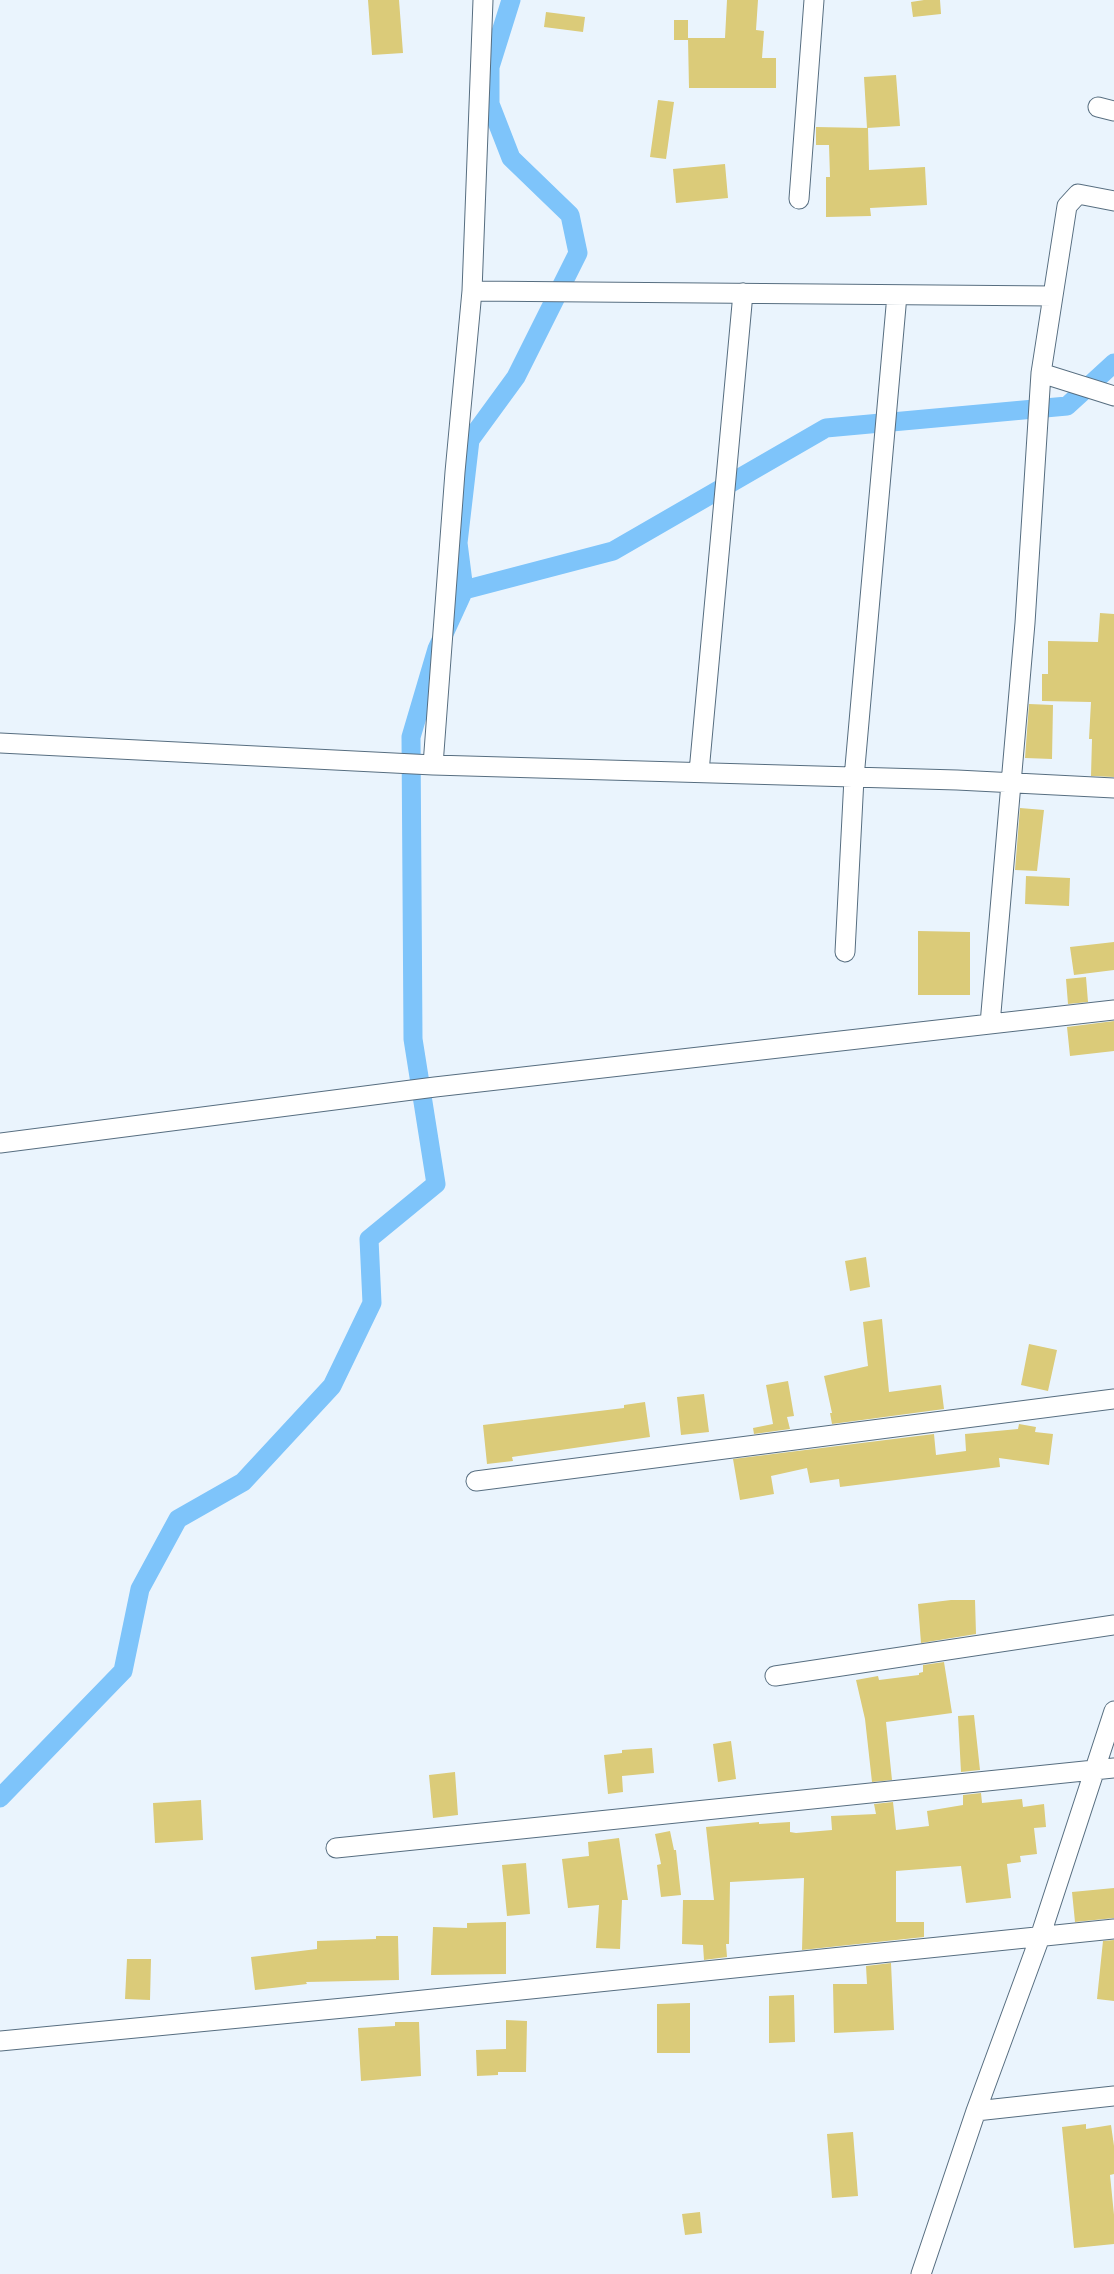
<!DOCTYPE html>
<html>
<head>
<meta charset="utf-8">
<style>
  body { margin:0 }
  canvas { display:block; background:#eaf4fd }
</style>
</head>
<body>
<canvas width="1114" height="2274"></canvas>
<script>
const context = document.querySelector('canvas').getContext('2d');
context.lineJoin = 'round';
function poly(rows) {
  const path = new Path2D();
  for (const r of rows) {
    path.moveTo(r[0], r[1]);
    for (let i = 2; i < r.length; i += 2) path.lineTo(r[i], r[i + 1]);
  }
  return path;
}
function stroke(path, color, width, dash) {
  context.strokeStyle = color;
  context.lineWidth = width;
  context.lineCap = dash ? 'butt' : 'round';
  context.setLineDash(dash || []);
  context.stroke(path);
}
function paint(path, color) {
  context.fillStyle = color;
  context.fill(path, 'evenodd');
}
const canal = poly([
  [464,590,613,551,826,428,1067,406,1114,363],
  [0,1798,123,1671,140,1589,178,1519,243,1482,332,1386,372,1303,369,1239,436,1184,413,1039,411,737,437,649,464,590,458,543,470,440,516,377,578,253,570,215,511,158,490,104,490,67,511,0]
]);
const building = poly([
  [368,0,399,0,403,53,372,55],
  [727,0,758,0,756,30,764,31,762,58,776,58,776,88,689,88,688,38,725,38],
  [924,0,940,0,941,14,913,17,911,2],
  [546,12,585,17,583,32,544,27],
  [674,20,688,20,688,40,674,40],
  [896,75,900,126,867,128,864,77],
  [658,100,674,102,666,159,650,157],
  [816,127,868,128,869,170,925,167,927,205,870,208,871,216,826,217,826,177,830,177,829,145,816,145],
  [725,164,728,198,676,203,673,169],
  [1100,613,1114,614,1114,777,1091,776,1092,739,1089,739,1091,702,1042,701,1042,674,1048,674,1048,641,1098,642],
  [1029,704,1053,705,1052,759,1025,758],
  [1020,808,1044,810,1037,871,1015,870],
  [1026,876,1070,878,1069,906,1025,904],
  [918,931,970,932,970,995,918,995],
  [1114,942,1114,970,1074,975,1070,947],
  [1086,977,1088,1002,1068,1004,1066,979],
  [1114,1021,1114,1051,1070,1056,1067,1027],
  [866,1257,870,1287,850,1291,845,1261],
  [882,1319,889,1392,941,1385,944,1409,832,1424,830,1413,832,1413,824,1376,868,1366,863,1322],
  [1029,1344,1057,1350,1048,1391,1021,1385],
  [788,1381,794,1416,787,1417,790,1429,754,1434,753,1428,773,1424,766,1385],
  [704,1394,709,1432,681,1435,677,1397],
  [645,1402,650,1437,512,1457,513,1461,487,1464,483,1425,624,1408,624,1405],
  [1019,1424,1036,1427,1035,1432,1053,1434,1049,1465,999,1458,1000,1467,840,1487,839,1479,810,1483,807,1468,771,1476,774,1494,740,1500,733,1459,934,1434,936,1455,966,1451,965,1434,1018,1429],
  [951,1600,975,1600,976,1634,921,1643,918,1604],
  [944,1662,952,1713,886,1722,892,1780,872,1782,865,1719,856,1680,878,1676,879,1680,919,1675,919,1673,923,1672,923,1665],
  [974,1715,980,1770,961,1772,958,1716],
  [731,1741,736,1779,718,1782,713,1744],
  [652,1748,654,1773,622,1776,623,1792,608,1794,604,1755,622,1753,622,1750],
  [455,1772,458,1815,433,1818,429,1775],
  [981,1793,982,1803,1022,1799,1023,1807,1044,1804,1046,1827,1034,1828,1037,1854,1020,1856,1021,1862,1007,1864,1011,1898,966,1903,961,1866,896,1871,896,1922,924,1922,924,1937,802,1950,804,1878,730,1882,729,1944,726,1944,727,1957,704,1960,703,1945,682,1944,683,1900,714,1900,706,1827,759,1822,759,1824,790,1822,790,1832,796,1833,832,1830,831,1816,876,1814,874,1804,893,1802,896,1830,929,1826,927,1811,963,1805,963,1795],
  [201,1800,203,1840,155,1843,153,1803],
  [670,1831,674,1850,676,1850,681,1895,661,1897,657,1865,661,1864,655,1834],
  [619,1838,628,1900,622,1900,620,1949,596,1948,599,1905,568,1908,562,1859,589,1856,588,1842],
  [526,1863,530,1914,507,1916,502,1865],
  [1114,1888,1114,1918,1075,1922,1072,1892],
  [506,1922,506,1974,431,1975,433,1927,467,1928,467,1923],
  [376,1936,398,1936,399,1980,306,1982,307,1984,255,1990,251,1957,317,1949,317,1941,376,1939],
  [1114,1940,1114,2001,1097,1999,1103,1941],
  [127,1959,151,1959,150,2000,125,1999],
  [891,1963,894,2030,834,2033,833,1984,867,1984,866,1966],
  [794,1995,795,2042,769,2043,769,1996],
  [690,2003,690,2053,657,2053,657,2004],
  [506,2020,527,2021,526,2072,498,2072,498,2075,477,2076,476,2050,506,2049],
  [395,2022,419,2022,421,2076,361,2081,358,2028,395,2026],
  [1086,2124,1086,2129,1111,2125,1114,2146,1114,2174,1110,2175,1114,2215,1114,2244,1074,2248,1062,2127],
  [853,2132,858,2196,832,2198,827,2134],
  [700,2212,702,2233,685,2235,682,2214]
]);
const street = poly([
  [1098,107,1114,111],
  [799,199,814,0],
  [472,291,1053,296],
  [1041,373,1114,396],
  [0,743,433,765,957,780,1114,788],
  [433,765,455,472,472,291,483,0],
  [699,772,743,293],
  [845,952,854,778,897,295],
  [990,1024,1025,623,1041,373,1067,206,1078,194,1114,201],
  [0,1143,435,1087,1114,1010],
  [476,1481,1114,1399],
  [775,1676,1114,1625],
  [336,1848,1114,1768],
  [0,2041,375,2005,1114,1929],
  [976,2111,1114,2096],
  [921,2274,976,2111,1040,1937,1114,1711]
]);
stroke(canal, '#7ec4fa', 19);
paint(building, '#dbcb79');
stroke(street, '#576e80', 21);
stroke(street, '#fff', 19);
</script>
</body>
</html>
